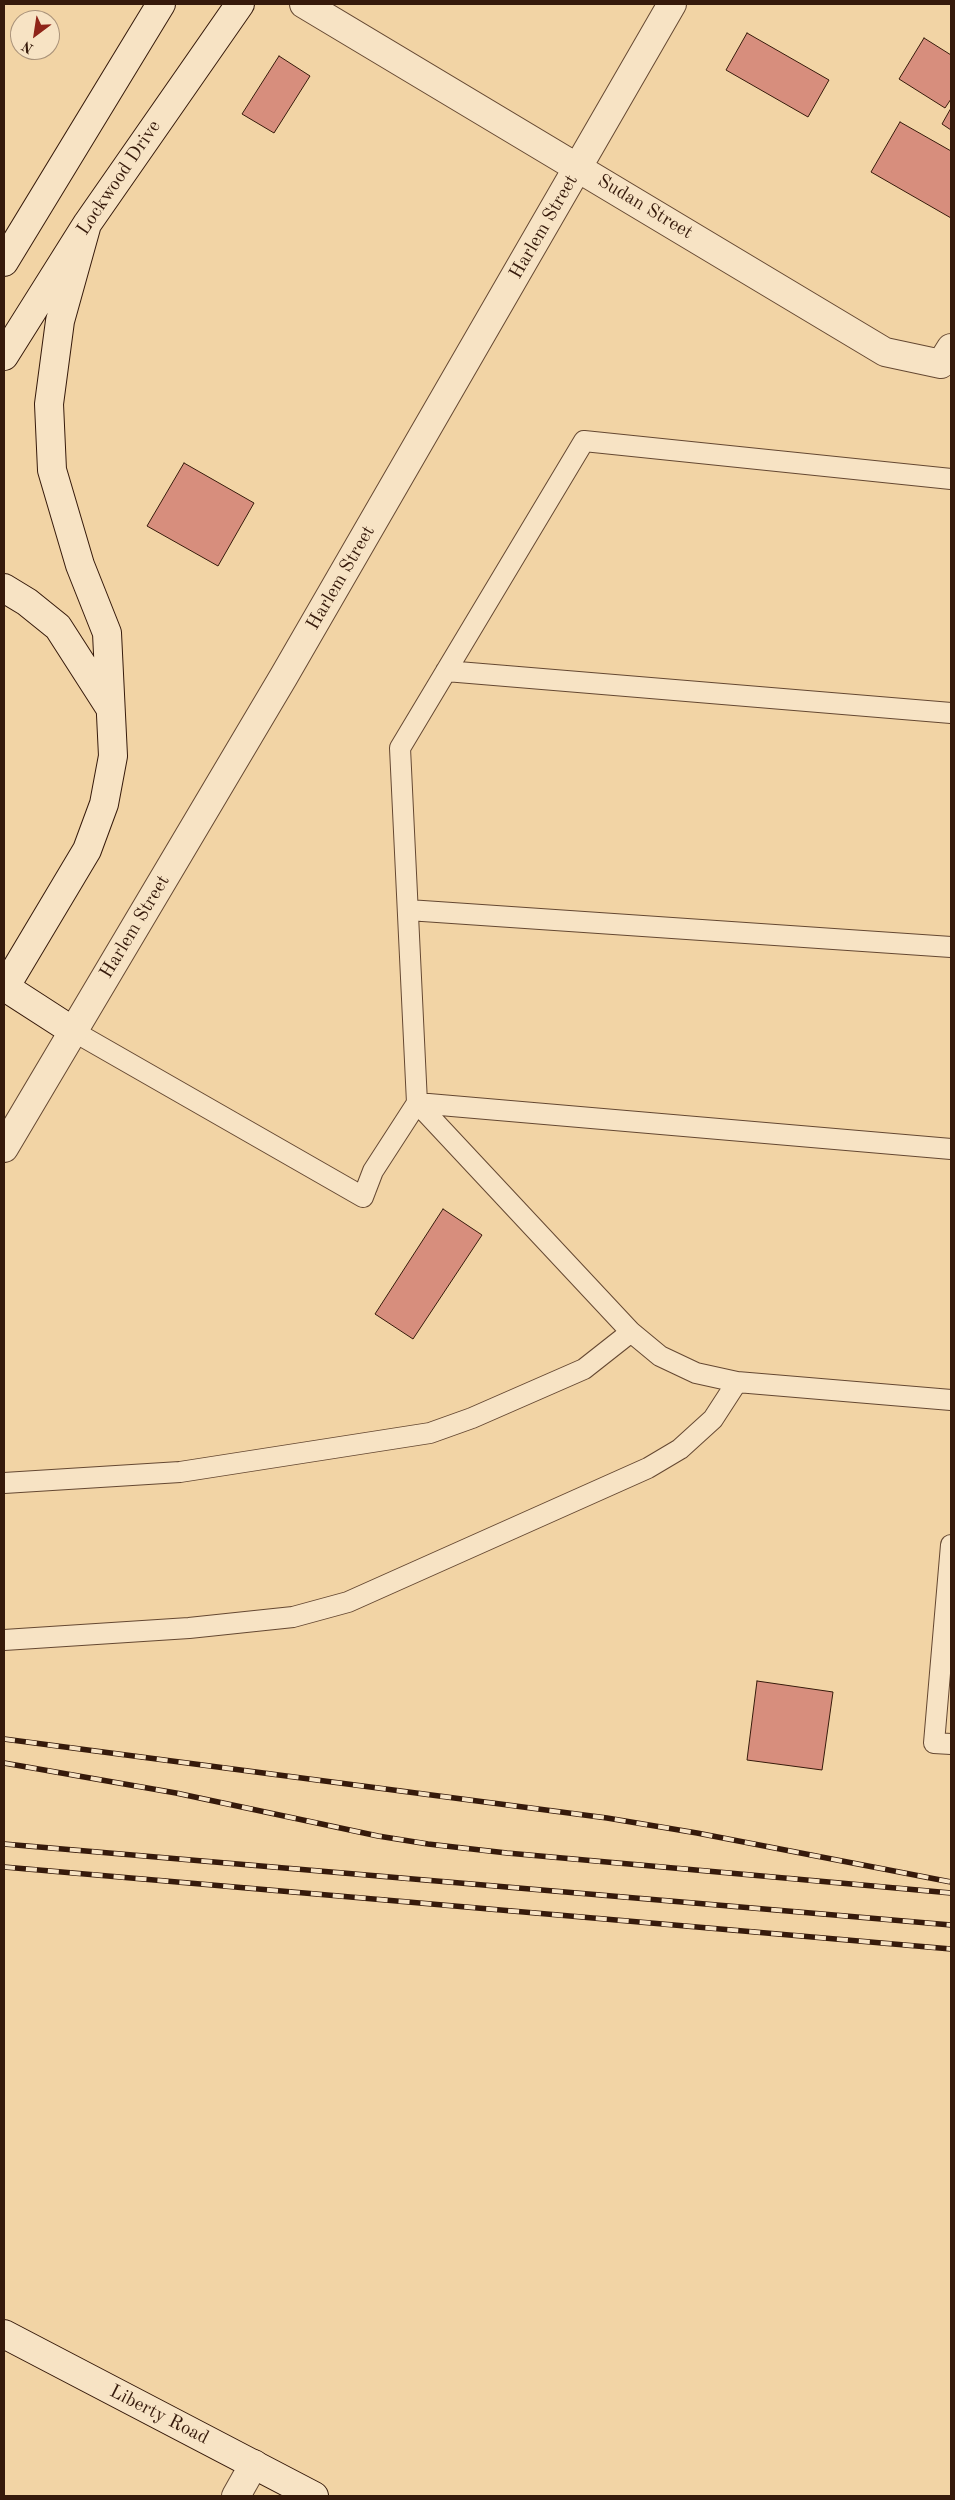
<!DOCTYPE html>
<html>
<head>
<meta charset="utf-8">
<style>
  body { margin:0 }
  #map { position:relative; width:955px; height:2500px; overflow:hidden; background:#f2d4a5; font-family:"Old Standard TT",serif }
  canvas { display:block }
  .frame { position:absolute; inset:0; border:5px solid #361a0b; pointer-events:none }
  .north { position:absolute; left:10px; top:10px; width:50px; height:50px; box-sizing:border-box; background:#f7e3c4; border:1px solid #aa937a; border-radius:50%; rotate:211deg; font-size:14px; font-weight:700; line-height:20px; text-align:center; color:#361a0b }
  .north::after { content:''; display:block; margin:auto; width:18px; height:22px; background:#8f2418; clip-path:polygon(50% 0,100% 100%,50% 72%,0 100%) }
</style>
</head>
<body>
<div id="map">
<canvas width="955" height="2500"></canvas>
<div class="frame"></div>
<div class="north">N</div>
</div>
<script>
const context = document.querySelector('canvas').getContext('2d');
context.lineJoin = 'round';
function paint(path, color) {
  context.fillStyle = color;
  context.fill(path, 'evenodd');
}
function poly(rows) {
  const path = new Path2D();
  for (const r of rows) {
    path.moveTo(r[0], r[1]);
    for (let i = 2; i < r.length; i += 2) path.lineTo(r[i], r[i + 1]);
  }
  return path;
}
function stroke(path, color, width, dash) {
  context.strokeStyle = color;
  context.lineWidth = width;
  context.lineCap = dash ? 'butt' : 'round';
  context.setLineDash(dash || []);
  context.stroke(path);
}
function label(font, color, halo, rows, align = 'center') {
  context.font = font + ' "Old Standard TT",serif';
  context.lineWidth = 4;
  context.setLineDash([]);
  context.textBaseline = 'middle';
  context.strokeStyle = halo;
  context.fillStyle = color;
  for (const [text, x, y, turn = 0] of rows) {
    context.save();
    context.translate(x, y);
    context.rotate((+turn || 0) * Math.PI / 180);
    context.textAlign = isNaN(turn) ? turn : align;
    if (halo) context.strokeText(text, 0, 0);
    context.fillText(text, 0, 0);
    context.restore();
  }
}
const building = poly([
  [747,33,829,80,808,117,726,70,747,33],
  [924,38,951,55,951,99,945,108,899,79,924,38],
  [279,56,310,76,274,133,242,114,279,56],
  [951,108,951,130,942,124,951,108],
  [900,122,951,151,951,218,871,172,900,122],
  [184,463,254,503,218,566,147,526,184,463],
  [443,1209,482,1235,413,1339,375,1314,443,1209],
  [757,1681,833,1692,822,1770,747,1760,757,1681]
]);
const service = poly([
  [446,671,951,713],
  [408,910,951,947],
  [73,1031,363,1197,373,1171,417,1103,400,748,584,441,951,479],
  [417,1103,631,1332,660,1356,696,1373,737,1382,951,1400],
  [417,1103,951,1149],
  [4,1483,180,1472,430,1433,472,1418,584,1369,631,1332],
  [951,1545,934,1743,951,1744],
  [4,1640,189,1628,293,1617,348,1602,648,1468,680,1449,713,1419,737,1382]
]);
const minor = poly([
  [304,4,885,352,941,364,951,348],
  [4,1148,284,676,672,4],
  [236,2496,254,2464]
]);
const secondary = poly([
  [4,262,161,4],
  [4,356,87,224,240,4],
  [4,588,27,602,58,627,110,708],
  [5,987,73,1031],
  [4,989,87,850,104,804,113,756,107,633,80,565,52,470,49,404,60,321,87,224],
  [4,2334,314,2496]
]);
const rail = poly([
  [4,1739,607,1818,697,1833,951,1882],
  [4,1763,176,1793,378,1836,428,1844,507,1853,951,1893],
  [4,1844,951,1925],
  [4,1867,951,1949]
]);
const streetNames = [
  ["Lockwood Drive",119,178,-56],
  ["Sudan Street",645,207,31],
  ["Harlem Street",544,227,-60],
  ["Harlem Street",341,578,-60],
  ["Harlem Street",135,927,-59],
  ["Liberty Road",159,2415,27]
];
paint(building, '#d78e7d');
stroke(building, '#361a0b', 1);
stroke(service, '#654832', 22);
stroke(minor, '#654832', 30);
stroke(secondary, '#361a0b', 30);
stroke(service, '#f7e3c4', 20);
stroke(minor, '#f7e3c4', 28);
stroke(secondary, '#f7e3c4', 28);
stroke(rail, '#361a0b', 5.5);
stroke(rail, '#f7e3c4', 4, [11]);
label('19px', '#361a0b', '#f7e3c4', streetNames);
</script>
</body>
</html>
